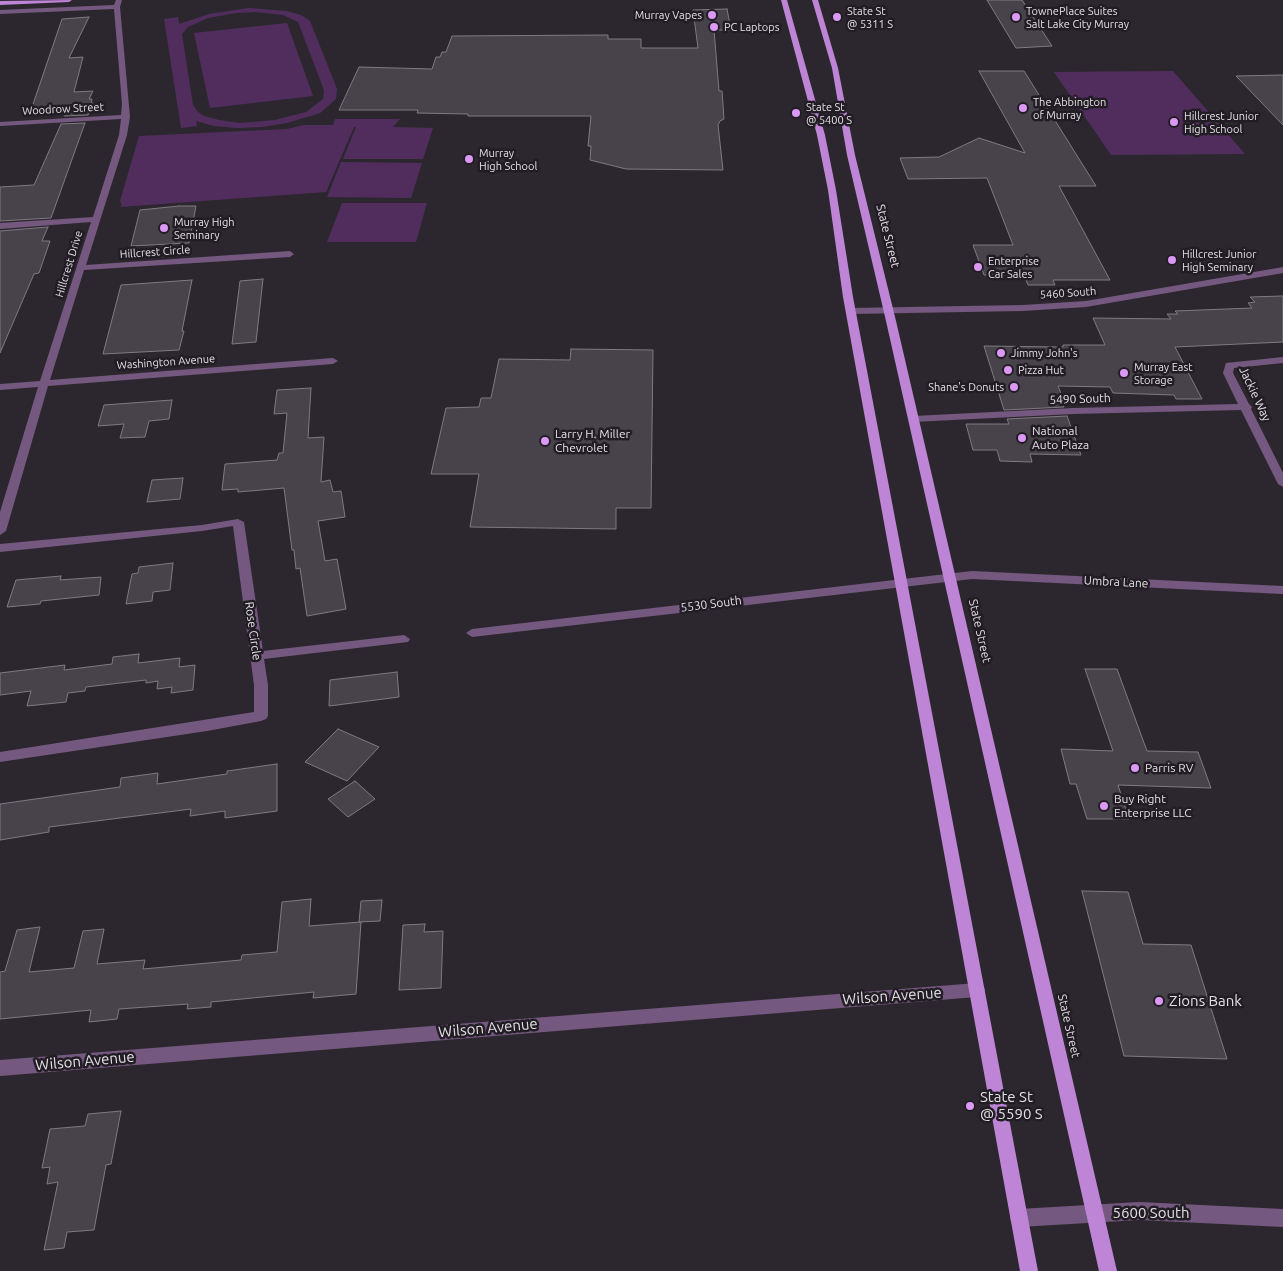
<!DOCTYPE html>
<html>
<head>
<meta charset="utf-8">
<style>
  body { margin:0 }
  canvas { display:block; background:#2c272e }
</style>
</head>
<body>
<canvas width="1283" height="1271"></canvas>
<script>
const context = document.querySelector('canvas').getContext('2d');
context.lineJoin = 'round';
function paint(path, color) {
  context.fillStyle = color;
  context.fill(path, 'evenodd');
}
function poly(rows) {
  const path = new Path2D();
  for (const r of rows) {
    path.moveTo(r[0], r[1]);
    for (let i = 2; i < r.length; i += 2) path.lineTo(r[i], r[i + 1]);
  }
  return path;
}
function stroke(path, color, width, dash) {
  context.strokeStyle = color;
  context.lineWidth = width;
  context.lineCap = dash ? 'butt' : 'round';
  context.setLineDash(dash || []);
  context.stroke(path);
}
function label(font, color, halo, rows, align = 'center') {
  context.font = font + ' Ubuntu,sans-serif';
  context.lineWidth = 5;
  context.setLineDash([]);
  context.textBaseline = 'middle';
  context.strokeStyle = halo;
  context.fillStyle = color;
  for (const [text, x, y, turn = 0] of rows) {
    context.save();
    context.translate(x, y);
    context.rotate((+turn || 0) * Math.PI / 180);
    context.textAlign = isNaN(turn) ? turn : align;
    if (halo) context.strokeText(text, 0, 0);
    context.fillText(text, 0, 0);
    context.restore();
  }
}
const green = poly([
  [248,8,287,11,301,15,310,21,337,89,336,99,320,113,287,123,262,127,237,128,214,126,196,121,197,126,181,128,164,19,178,17,179,24,209,14],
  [256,12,283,15,298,22,324,90,323,99,306,112,275,120,240,123,219,120,204,116,198,112,193,105,182,34,188,27,208,18,236,13],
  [287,23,313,96,210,108,194,33],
  [1173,71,1245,154,1111,155,1054,72],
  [335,119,400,119,393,127,433,128,423,159,343,159,356,127,387,127,354,127,326,192,120,207,122,205,120,201,139,136,287,129,304,125,333,125],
  [341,162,422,163,411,198,327,197],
  [342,203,427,203,416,242,327,242]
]);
const building = poly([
  [987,0,1022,0,1052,46,1016,48,987,0],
  [727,9,731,30,714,30,719,91,722,91,724,119,720,121,718,125,723,170,626,169,590,160,591,146,588,146,591,116,468,116,468,114,417,113,418,110,339,110,359,67,432,69,436,57,440,57,442,52,446,52,452,36,608,35,608,39,641,39,641,48,698,48,693,10,727,9],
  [89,17,69,58,83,57,74,92,93,91,89,99,92,99,91,103,93,103,88,115,64,116,66,111,30,113,62,19,89,17],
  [979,71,1024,71,1096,186,1059,186,1110,280,1053,280,1055,285,1028,285,1024,275,984,275,973,245,1013,245,987,178,908,179,900,158,939,157,979,138,1025,153,979,71],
  [1283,75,1283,125,1236,76,1283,75],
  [85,123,51,218,0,221,0,187,34,185,61,124,85,123],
  [179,206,196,206,189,243,131,246,140,210,179,206],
  [48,227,42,241,50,241,39,273,34,274,0,353,0,231,48,227],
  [263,279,256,342,232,344,240,281,263,279],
  [192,280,182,331,184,331,179,350,103,354,121,285,192,280],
  [1283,296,1283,342,1175,347,1202,399,1176,399,1174,395,1113,393,1110,387,1058,386,1065,404,1063,404,1064,407,1004,410,984,346,1063,347,1063,345,1105,345,1093,318,1171,319,1167,314,1178,314,1175,311,1252,308,1248,303,1255,302,1250,297,1283,296],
  [571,349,653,350,651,508,616,508,616,529,470,527,479,474,431,474,446,408,479,407,481,398,491,398,499,359,570,360,571,349],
  [311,388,308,438,324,437,321,482,330,480,333,492,341,491,345,517,318,521,325,561,337,559,346,609,307,616,300,568,296,569,294,550,292,550,284,488,238,492,238,489,222,490,225,464,277,460,279,453,283,453,287,413,274,414,277,390,311,388],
  [172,400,169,419,149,421,145,437,120,438,124,424,98,426,104,405,172,400],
  [1067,416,1081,455,1030,454,1032,462,1000,461,997,450,973,450,966,424,1009,424,1007,419,1067,416],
  [183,478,180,499,147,502,152,480,183,478],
  [173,563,170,590,153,592,152,601,126,604,132,574,138,573,139,567,173,563],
  [61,576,60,580,101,577,99,595,41,601,40,604,7,607,16,580,61,576],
  [139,654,138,663,180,658,179,667,195,665,193,690,171,693,172,687,157,689,158,681,146,683,146,680,86,687,85,691,68,693,66,702,27,706,31,691,0,695,0,673,65,665,64,670,112,664,113,657,139,654],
  [1085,669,1117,669,1147,751,1198,752,1211,788,1118,785,1129,819,1087,819,1076,784,1070,784,1061,749,1113,751,1085,669],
  [397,672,399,697,329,706,330,680,397,672],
  [338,729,379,747,347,781,305,762,338,729],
  [277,764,277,811,225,818,225,811,190,816,191,809,49,827,49,832,0,840,0,804,120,787,121,778,158,773,157,784,227,774,227,771,277,764],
  [355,781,375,799,348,817,328,799,355,781],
  [1082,891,1128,892,1143,944,1191,945,1227,1059,1124,1056,1082,891],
  [311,899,309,926,361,922,356,994,313,998,314,992,211,1002,211,1007,187,1009,188,1004,119,1009,117,1019,89,1022,91,1010,0,1019,0,972,5,971,17,930,40,927,29,972,74,968,83,931,104,929,97,964,145,960,143,969,241,960,242,955,277,952,282,902,311,899],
  [382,900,380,921,359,922,361,901,382,900],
  [425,924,424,932,443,931,441,988,399,990,403,925,425,924],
  [121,1111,111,1164,106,1165,94,1230,67,1232,64,1248,44,1250,58,1182,47,1184,50,1167,42,1168,50,1129,85,1126,88,1114,121,1111]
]);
const minor = poly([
  [116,0,122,0,120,7,130,117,127,135,86,265,290,251,294,254,290,257,84,270,50,380,333,358,338,361,333,364,48,386,6,531,0,535,0,512,38,387,0,390,0,384,40,381,91,222,0,229,0,223,93,217,119,135,121,119,0,126,0,122,121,115,122,104,114,9,0,14,0,10,114,5,116,0],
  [1283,267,1283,273,1086,307,1023,311,851,314,846,311,851,308,1023,305,1086,301,1283,267],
  [1283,357,1283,363,1234,368,1233,373,1249,404,1252,407,1251,409,1283,473,1283,487,1278,484,1241,410,1073,414,913,422,908,419,913,416,1073,408,1238,404,1223,373,1226,363,1283,357],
  [238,519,244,522,263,651,404,635,410,639,408,642,264,659,268,685,268,716,266,719,261,721,207,731,0,762,0,752,254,712,254,685,233,526,202,531,0,552,0,544,202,525,238,519],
  [972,571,1283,586,1283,594,972,579,472,637,466,633,472,629,972,571],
  [977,983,983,985,985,990,983,995,977,997,0,1076,0,1060,977,983]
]);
const tertiary = poly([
  [1139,1202,1283,1209,1283,1227,1139,1220,1019,1227,1012,1224,1010,1218,1012,1212,1019,1209,1139,1202]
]);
const primary = poly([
  [72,0,69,2,0,5,0,1,72,0],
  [781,0,787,0,825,135,836,190,853,297,1038,1271,1020,1271,843,297,828,190,817,135,781,0],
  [812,0,818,0,838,68,855,155,896,321,1117,1271,1099,1271,886,321,847,155,832,68,812,0]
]);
const markers = [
  [712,15,5,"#db99f5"],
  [837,17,5,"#db99f5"],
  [1016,17,5,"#db99f5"],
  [714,27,5,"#db99f5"],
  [1023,108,5,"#db99f5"],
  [796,113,5,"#db99f5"],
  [1174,122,5,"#db99f5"],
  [469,159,5,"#db99f5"],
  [164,228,5,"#db99f5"],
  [1172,260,5,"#db99f5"],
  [978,267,5,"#db99f5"],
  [1001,353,5,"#db99f5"],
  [1008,370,5,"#db99f5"],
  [1124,373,5,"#db99f5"],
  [1014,387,5,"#db99f5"],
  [1022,438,5,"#db99f5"],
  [545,441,5,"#db99f5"],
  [1135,768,5,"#db99f5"],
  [1104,806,5,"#db99f5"],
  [1159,1001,5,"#db99f5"],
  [970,1106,5,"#db99f5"]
];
const farPoinames = [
  ["State St",847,11],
  ["@ 5311 S",847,24],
  ["TownePlace Suites",1026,11],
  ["Salt Lake City Murray",1026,24],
  ["Murray Vapes",702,15,"right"],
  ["PC Laptops",724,27],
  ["The Abbington",1033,102],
  ["of Murray",1033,115],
  ["State St",806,107],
  ["@ 5400 S",806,120],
  ["Hillcrest Junior",1184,116],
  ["High School",1184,129],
  ["Murray",479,153],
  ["High School",479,166],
  ["Murray High",174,222],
  ["Seminary",174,235],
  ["Hillcrest Junior",1182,254],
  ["High Seminary",1182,267],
  ["Enterprise",988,261],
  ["Car Sales",988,274],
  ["Jimmy John's",1011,353],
  ["Murray East",1134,367],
  ["Storage",1134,380],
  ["Pizza Hut",1018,370],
  ["Shane's Donuts",1004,387,"right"]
];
const farStreetnames = [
  ["Woodrow Street",63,109,-3],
  ["Hillcrest Circle",155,252,-4],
  ["Hillcrest Drive",69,264,-73],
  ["5460 South",1068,293,-4],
  ["Washington Avenue",166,362,-4]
];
const streetNames = [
  ["State Street",888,236,76],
  ["Jackie Way",1255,394,65],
  ["5490 South",1080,399,-2],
  ["Umbra Lane",1116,582,3],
  ["5530 South",711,604,-7],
  ["Rose Circle",253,631,82],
  ["State Street",980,631,77],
  ["State Street",1069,1026,77]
];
const poiNames = [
  ["National",1032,431],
  ["Auto Plaza",1032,445],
  ["Larry H. Miller",555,434],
  ["Chevrolet",555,448],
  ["Parris RV",1145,768],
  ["Buy Right",1114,799],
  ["Enterprise LLC",1114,813]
];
const nearStreetnames = [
  ["Wilson Avenue",892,996,-4],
  ["Wilson Avenue",488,1028,-5],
  ["Wilson Avenue",85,1061,-5],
  ["5600 South",1151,1213]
];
const nearPoinames = [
  ["Zions Bank",1169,1001],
  ["State St",980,1097],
  ["@ 5590 S",980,1114]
];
paint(green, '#512d5e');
paint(building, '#48434b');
stroke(building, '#7f7981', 1);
paint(minor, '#74587f');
paint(tertiary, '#74587f');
paint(primary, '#be84d6');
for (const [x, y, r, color] of markers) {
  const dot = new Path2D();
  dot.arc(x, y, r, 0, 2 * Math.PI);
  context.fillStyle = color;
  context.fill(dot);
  stroke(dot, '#221d24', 2);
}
label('11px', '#e2dfe4', '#221d24', farPoinames, 'left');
label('11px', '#e2dfe4', '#221d24', farStreetnames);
label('12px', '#e2dfe4', '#221d24', streetNames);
label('12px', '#e2dfe4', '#221d24', poiNames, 'left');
label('15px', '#e2dfe4', '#221d24', nearStreetnames);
label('15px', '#e2dfe4', '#221d24', nearPoinames, 'left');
</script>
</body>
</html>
